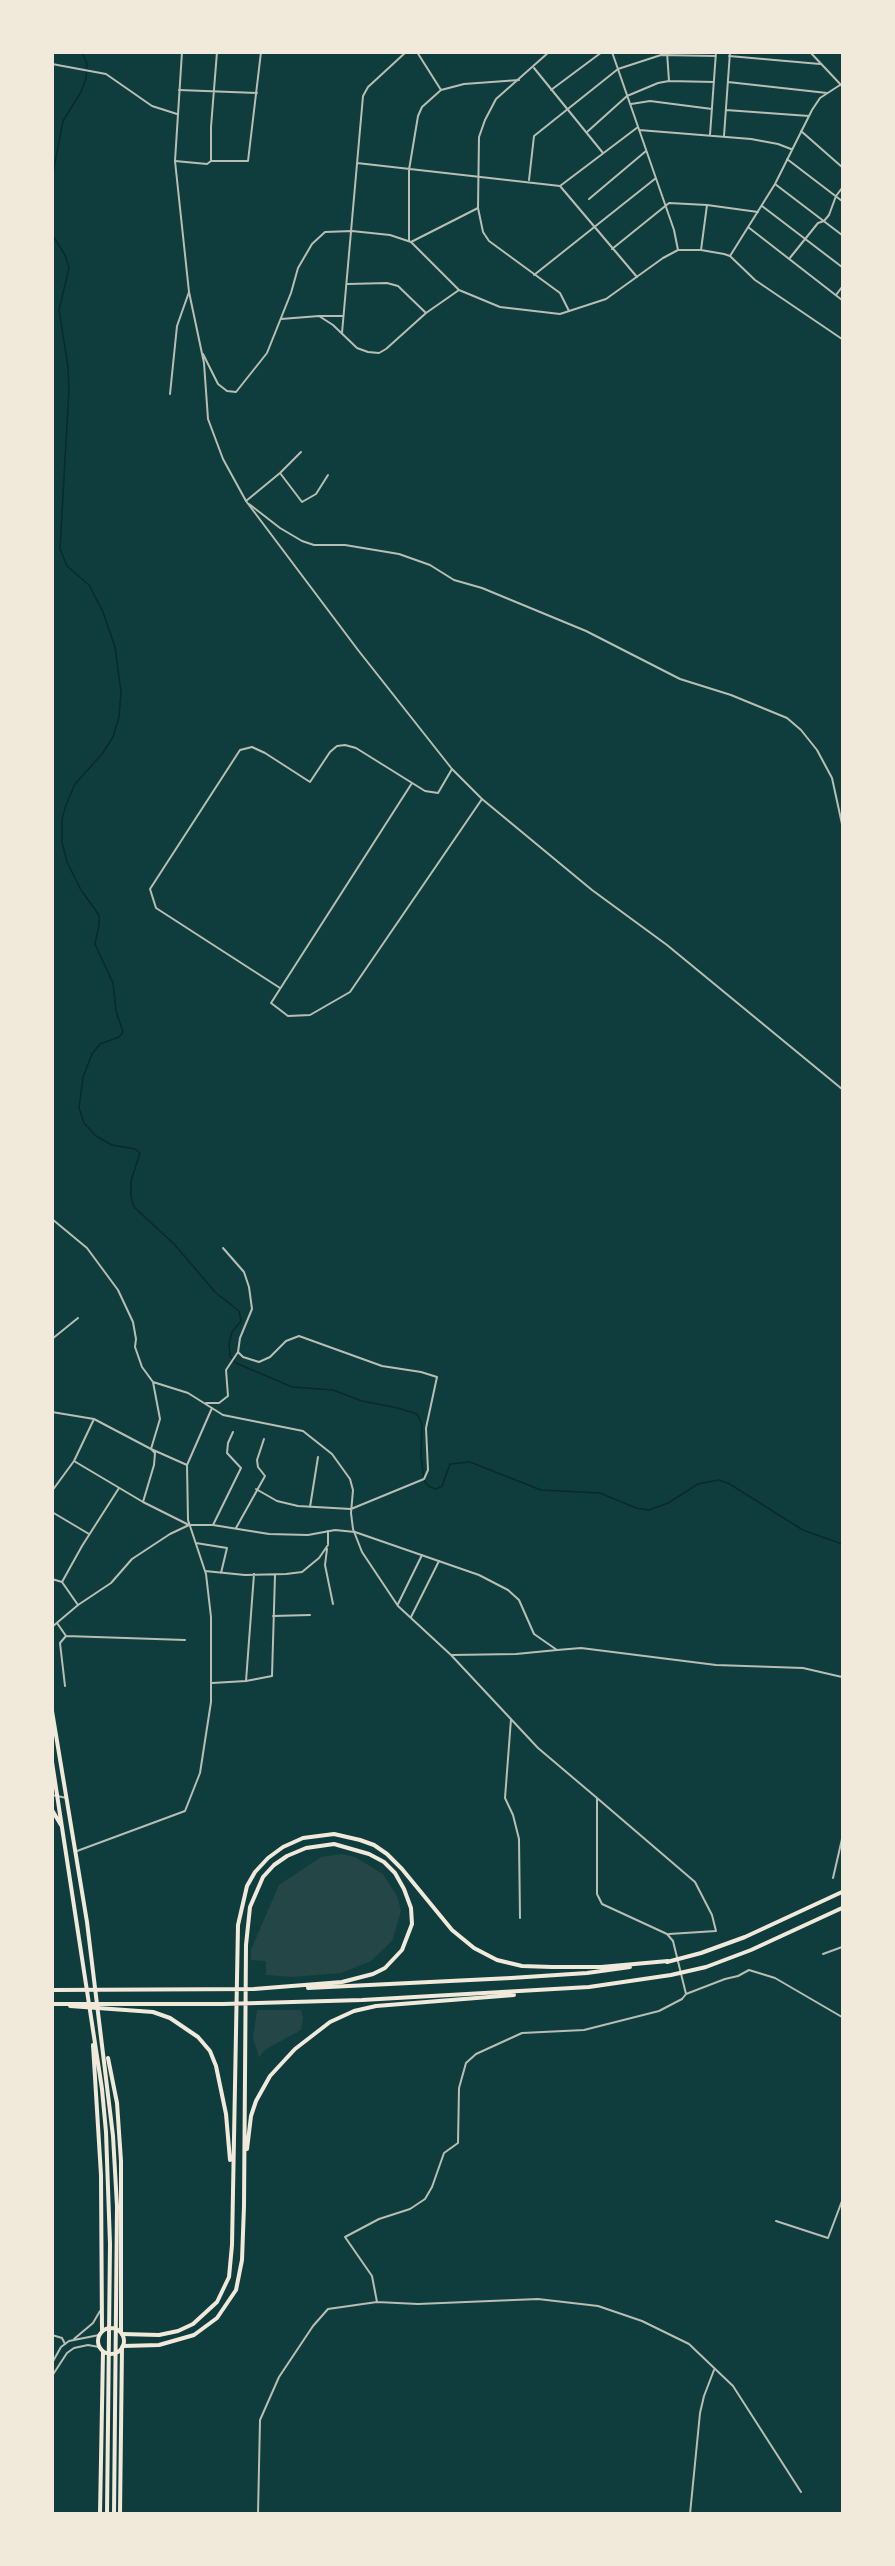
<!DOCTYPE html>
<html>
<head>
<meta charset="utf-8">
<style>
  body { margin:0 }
  #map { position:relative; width:895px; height:2566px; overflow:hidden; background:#0f3d3e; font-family:"Noto Sans",sans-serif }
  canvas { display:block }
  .frame { position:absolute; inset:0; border:54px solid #f1e9da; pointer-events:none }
</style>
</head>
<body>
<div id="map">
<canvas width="895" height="2566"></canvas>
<div class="frame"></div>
</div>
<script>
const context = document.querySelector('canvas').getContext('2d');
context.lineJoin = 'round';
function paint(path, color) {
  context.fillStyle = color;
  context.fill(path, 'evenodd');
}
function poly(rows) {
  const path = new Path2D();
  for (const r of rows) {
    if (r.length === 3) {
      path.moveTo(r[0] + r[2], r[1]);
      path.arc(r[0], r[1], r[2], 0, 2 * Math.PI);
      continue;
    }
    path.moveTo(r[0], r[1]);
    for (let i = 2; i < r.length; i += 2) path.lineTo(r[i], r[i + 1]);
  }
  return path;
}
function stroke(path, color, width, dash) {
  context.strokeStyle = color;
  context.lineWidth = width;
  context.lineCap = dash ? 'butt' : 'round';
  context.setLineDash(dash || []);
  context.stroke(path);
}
const green = poly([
  [342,1854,355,1857,383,1874,397,1896,401,1911,392,1941,371,1961,341,1973,293,1977,266,1975,266,1961,251,1960,251,1950,279,1885,321,1857],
  [257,2010,301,2010,303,2018,301,2030,266,2049,259,2057,253,2038]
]);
const stream = poly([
  [52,178,63,121,81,92,86,78,87,64,82,52],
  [52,234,65,255,69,268,59,310,68,367,69,389,60,549,67,566,89,585,103,612,115,647,121,692,119,717,113,737,102,754,75,784,66,805,62,819,62,842,67,862,81,890,99,915,99,925,95,944,113,983,116,1011,123,1032,119,1037,100,1044,92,1054,83,1077,79,1108,84,1123,96,1136,112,1145,135,1149,140,1153,131,1181,131,1197,134,1207,174,1244,216,1293,239,1311,241,1321,232,1332,229,1344,230,1356,236,1363,292,1387,333,1390,362,1401,398,1408,417,1414,422,1424,421,1455,423,1473,425,1482,430,1487,436,1489,442,1486,450,1464,470,1462,541,1490,600,1493,636,1508,649,1510,668,1503,698,1484,718,1480,728,1483,803,1530,842,1544]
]);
const minor = poly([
  [612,52,674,230,678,250],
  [667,52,669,81],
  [810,52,842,86],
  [729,56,820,64],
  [52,64,106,74,152,106,177,114],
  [534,68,603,153],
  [728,82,827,93],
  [179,90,257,93],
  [441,90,464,84,519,80],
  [551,90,602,52],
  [631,104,650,101,712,109],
  [726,110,809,116],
  [639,130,751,139,778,144,791,149],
  [801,131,842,167],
  [587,132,627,96,658,83,669,81,714,82],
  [710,135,716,52],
  [724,136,730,52],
  [787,159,842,201],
  [175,161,207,164,211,161,248,161,261,52],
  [211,161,211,127,217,52],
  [357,163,560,186,637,277],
  [529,180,534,136,618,69,661,55,716,56],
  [775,184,842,235],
  [560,186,638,127],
  [589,199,646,151],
  [762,206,842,267],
  [748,227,842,300],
  [409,241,409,170,418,116,422,107,441,90,417,52],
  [411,242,478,208],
  [612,249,669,203,707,205,758,212],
  [701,250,707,205],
  [730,256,775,184,812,110,820,98,840,85],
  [789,259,818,223,824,221,829,215,836,196,842,188],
  [534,275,656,178],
  [348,284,387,283,398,286,426,313],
  [836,295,842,287],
  [319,316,343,316],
  [281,319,319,316,333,325,357,348,368,352,379,353,386,349,426,313,459,290],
  [342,333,363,96,368,87,406,52],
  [170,394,177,326,189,292],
  [280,473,302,502,316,494,328,475],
  [246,501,280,473,301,452],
  [249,504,280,528,302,541,314,545,345,545,399,554,430,565,454,580,482,588,586,631,680,679,731,695,787,718,801,730,817,750,832,778,842,824],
  [412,783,271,1003,288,1016,310,1015,350,992,482,799],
  [280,988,156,908,150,889,240,750,252,747,265,753,310,782,330,752,337,746,345,745,356,748,425,791,438,793,452,769],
  [52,1219,87,1248,118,1290,133,1322,136,1339,135,1347,142,1367,153,1382,160,1419,151,1449,187,1465],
  [223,1248,244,1272,249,1287,252,1309,240,1338,238,1352,243,1357,259,1362,270,1357,286,1341,299,1336,382,1366,421,1372,437,1377,426,1428,428,1470,424,1479,351,1509,298,1506,277,1501,256,1489],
  [52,1339,78,1318],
  [153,1382,188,1393,223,1415,303,1431,332,1454,350,1479,353,1490,351,1513,353,1529,362,1552,398,1606,451,1655,516,1654,557,1650],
  [206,1403,219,1403,228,1396,226,1370,238,1352],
  [52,1412,94,1419,151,1449,155,1453,154,1465,143,1502],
  [74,1461,143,1502,189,1525],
  [52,1491,74,1461,94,1419],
  [310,1507,318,1457],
  [52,1512,89,1534],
  [213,1525,241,1468,227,1453,228,1443,233,1432],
  [236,1528,265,1476,258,1467,257,1460,264,1439],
  [328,1531,328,1544],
  [196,1543,227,1548,221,1573],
  [327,1549,325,1565,333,1604],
  [205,1571,245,1575,286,1574,302,1572,319,1558,328,1545],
  [52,1579,62,1582,78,1605],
  [62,1582,82,1546,119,1488],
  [398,1604,422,1555],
  [273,1616,310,1615],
  [411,1617,439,1561],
  [57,1623,66,1636,185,1640],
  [451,1655,538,1748,597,1798,597,1894,602,1904,667,1934,673,1941],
  [246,1681,254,1574],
  [212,1683,246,1681,272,1676,275,1575],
  [65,1686,60,1643,66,1636],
  [511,1719,505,1798,513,1815,519,1839,520,1918],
  [597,1798,695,1882,712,1915,716,1931,669,1934],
  [77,1851,185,1811,200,1773,211,1702,211,1617,206,1574,188,1520,187,1465,212,1408],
  [833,1878,842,1839],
  [823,1954,842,1947,842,1958],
  [776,2221,828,2238,842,2201],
  [377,2302,372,2276,345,2237,379,2219,410,2209,425,2199,432,2187,444,2153,458,2143,459,2088,466,2063,476,2054,522,2033,584,2030,659,2011,682,1999],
  [52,2335,62,2338,65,2344],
  [258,2514,260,2420,279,2377,313,2326,328,2309,377,2302,418,2304,538,2299,598,2306,642,2321,689,2344,733,2386,801,2492],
  [690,2514,700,2413,704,2396,714,2370]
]);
const tertiary = poly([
  [182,52,175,161,189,292,204,363,208,419,223,459,246,501,358,650,452,769,482,799,592,890,667,945,842,1089],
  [549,52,496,99,485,120,479,137,478,208,483,232,489,241,560,293,569,311],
  [203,354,218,384,227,391,236,392,267,353,291,293,298,268,312,244,325,232,352,231,390,235,411,242,459,290,500,307,560,314,606,299,663,258,678,250,701,250,724,254,730,256,755,280,842,339],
  [52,1627,78,1605,111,1583,132,1559,170,1534,189,1525,213,1525,269,1534,308,1535,335,1530,355,1532,479,1575,508,1590,519,1600,534,1634,557,1650,581,1648,716,1665,803,1668,842,1677],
  [52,1795,67,1798],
  [673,1941,686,1994],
  [682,1999,686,1994,725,1979,738,1976,749,1970,775,1978,842,2017],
  [74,2339,93,2323,100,2311],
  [52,2363,61,2347,69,2341,99,2335],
  [52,2376,67,2353,74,2348,88,2345,99,2347]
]);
const trunk = poly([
  [52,1711,87,1922,113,2136,117,2206,114,2514],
  [52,1762,102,2089,106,2132,110,2244,107,2514],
  [52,1810,61,1825],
  [93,2045,101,2175,102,2331],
  [108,2058,117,2103,121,2161,121,2332],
  [111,2341,13],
  [100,2514,103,2352],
  [120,2514,122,2347]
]);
const motorway = poly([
  [667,1962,701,1953,745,1937,842,1892],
  [308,1988,511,1978,587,1973,630,1967],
  [52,1990,256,1989],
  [52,2004,223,2004,362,2000,589,1987,671,1975,706,1967,751,1950,842,1908],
  [70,2006,153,2012,170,2018,198,2037,210,2051,216,2066,226,2114,230,2160],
  [247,2149,251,2116,256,2101,270,2076,295,2049,330,2022,354,2011,376,2006,514,1995],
  [122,2334,159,2335,178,2331,193,2324,217,2302,229,2277,232,2245,238,1925,247,1886,255,1872,268,1858,283,1847,303,1838,334,1834,360,1840,374,1845,387,1854,402,1869,452,1930,474,1948,497,1960,522,1966,552,1967,601,1967,668,1961],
  [123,2346,159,2345,194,2335,217,2318,236,2290,242,2260,244,2206,246,1945,250,1907,263,1877,274,1865,287,1856,306,1848,334,1844,369,1854,384,1862,395,1873,404,1889,411,1908,412,1924,402,1950,385,1968,373,1974,342,1982,254,1989]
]);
paint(green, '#244646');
stroke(stream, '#0a2a2b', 1.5);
stroke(minor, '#b8beb3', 2);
stroke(tertiary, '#b8beb3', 2);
stroke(trunk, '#f1e9da', 4);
stroke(motorway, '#f1e9da', 4);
</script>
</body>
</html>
